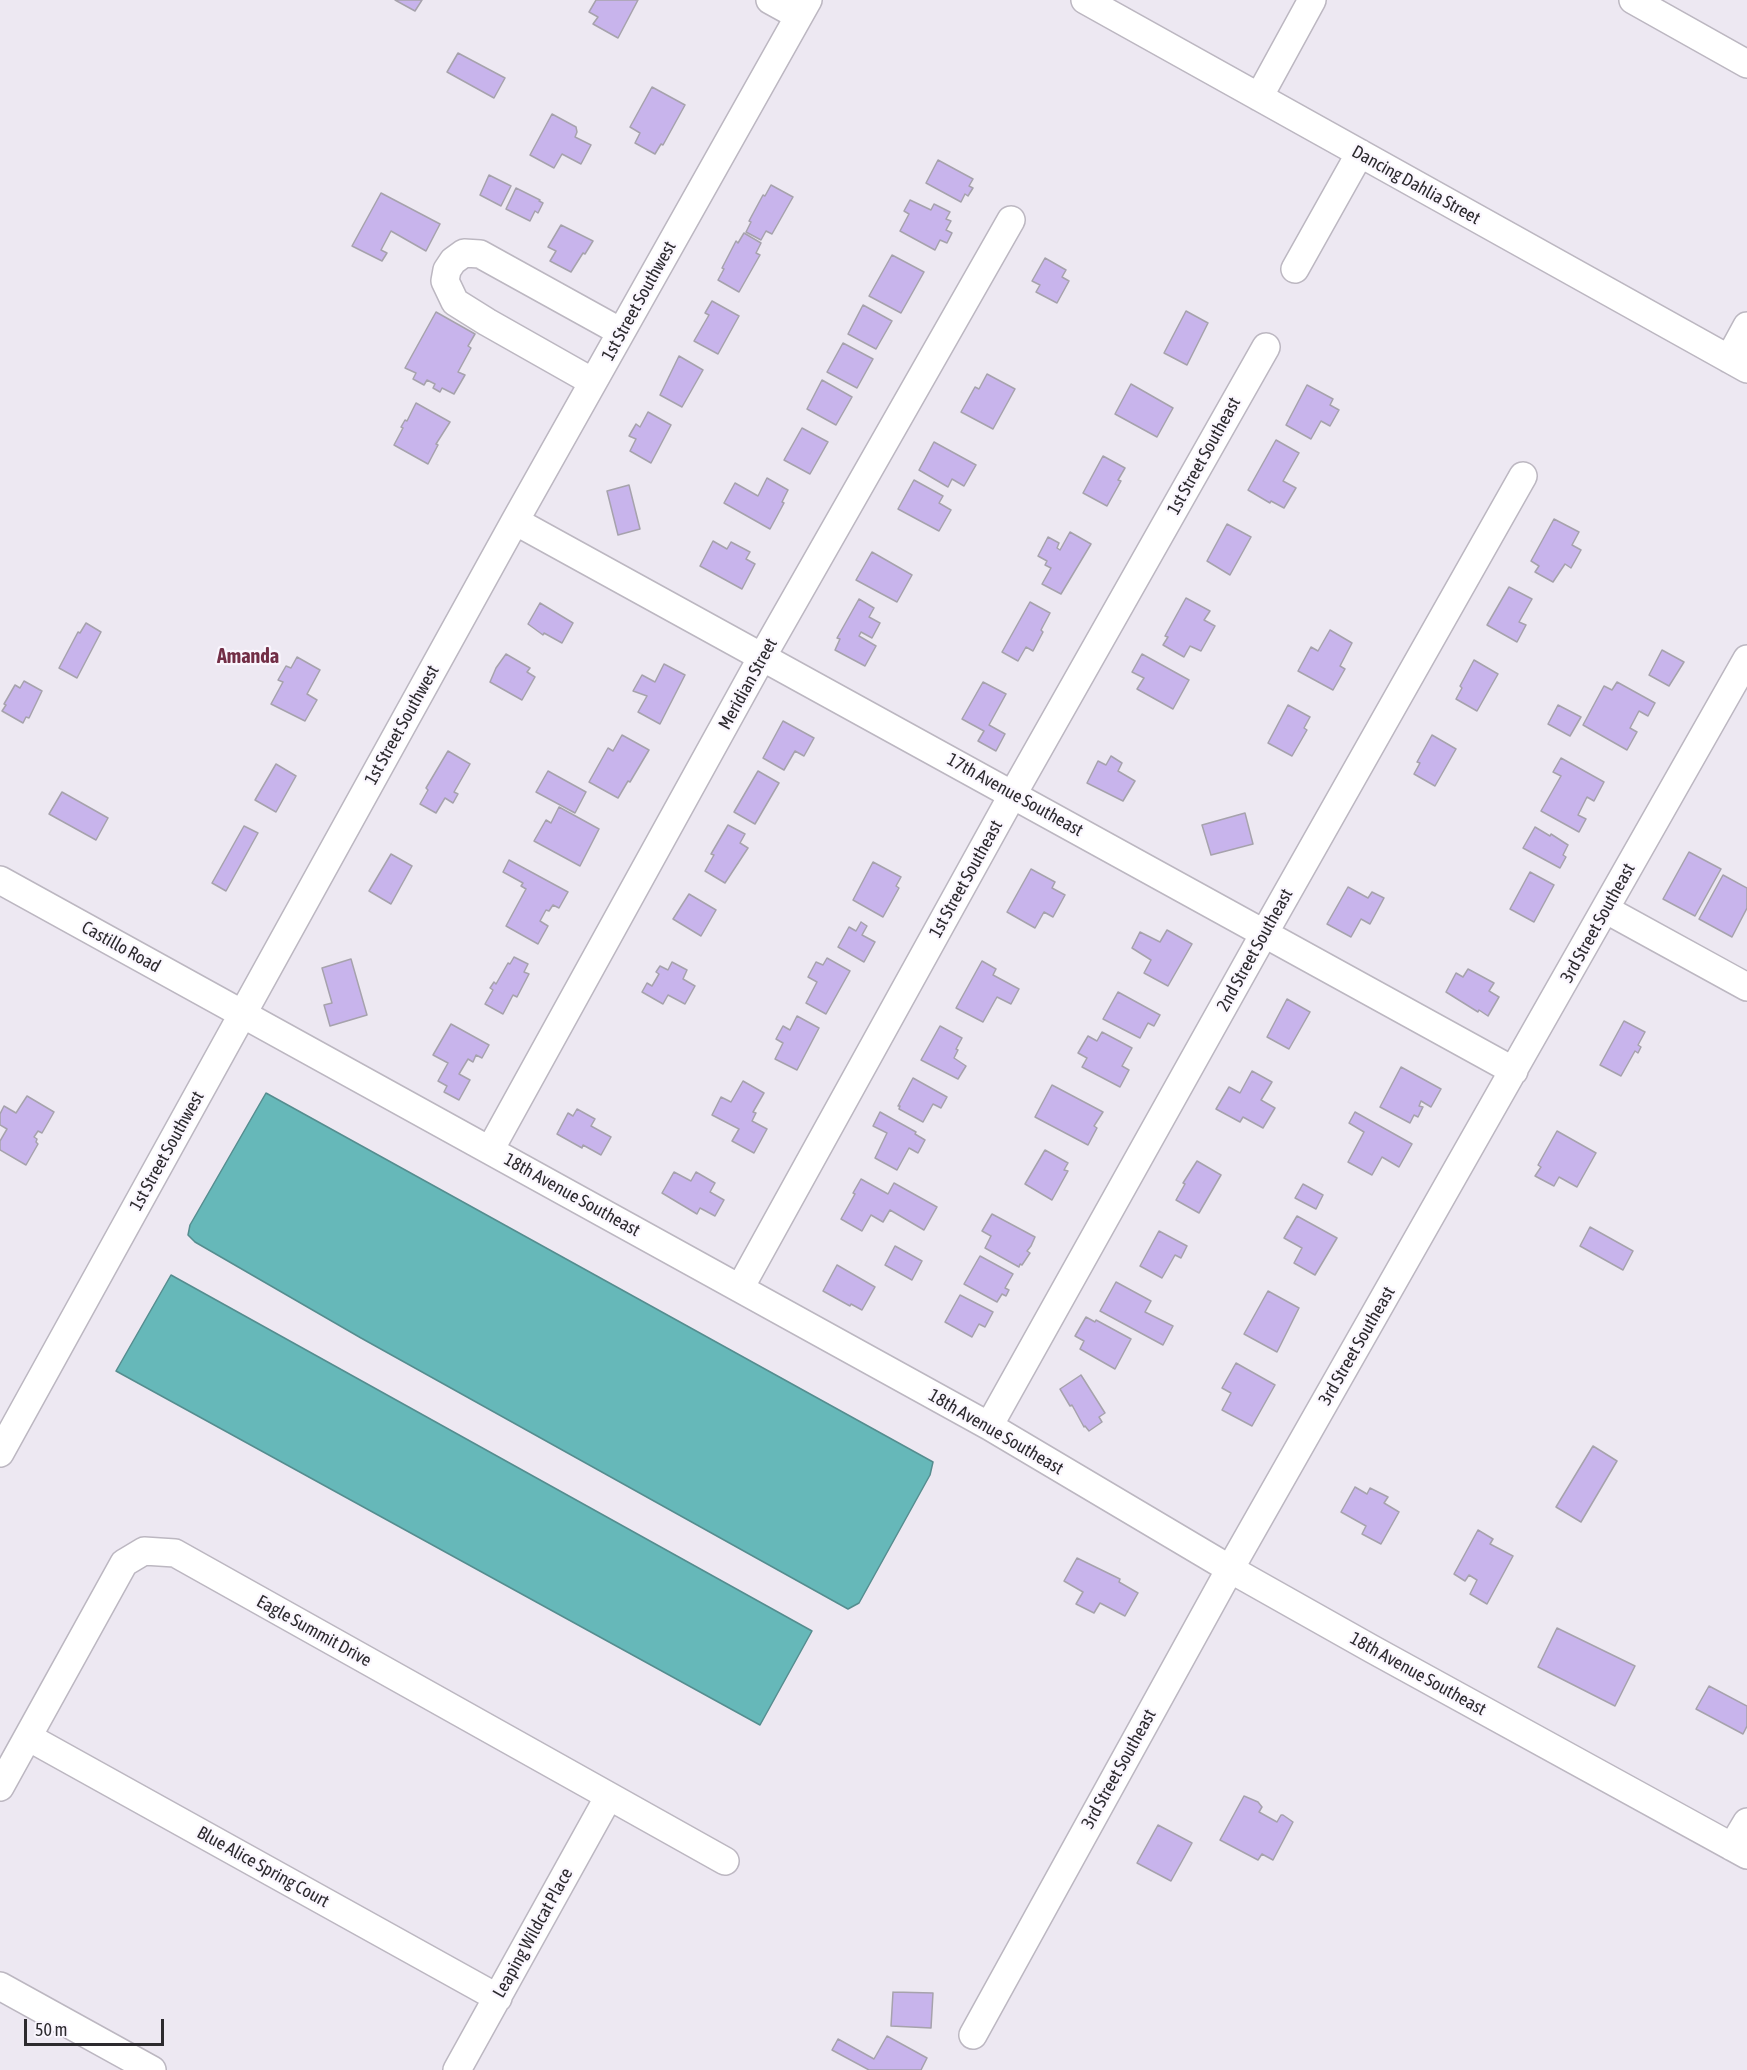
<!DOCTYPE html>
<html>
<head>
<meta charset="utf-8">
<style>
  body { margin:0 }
  #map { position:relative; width:1747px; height:2070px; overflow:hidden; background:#ede8f2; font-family:"Asap Condensed",sans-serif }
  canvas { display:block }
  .scale { position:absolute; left:24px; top:2019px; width:140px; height:27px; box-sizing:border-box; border:3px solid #2c2a2e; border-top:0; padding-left:8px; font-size:18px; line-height:21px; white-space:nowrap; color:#2c2a2e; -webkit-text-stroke:4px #faf6fe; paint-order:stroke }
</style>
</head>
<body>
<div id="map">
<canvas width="1747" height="2070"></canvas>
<div class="scale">50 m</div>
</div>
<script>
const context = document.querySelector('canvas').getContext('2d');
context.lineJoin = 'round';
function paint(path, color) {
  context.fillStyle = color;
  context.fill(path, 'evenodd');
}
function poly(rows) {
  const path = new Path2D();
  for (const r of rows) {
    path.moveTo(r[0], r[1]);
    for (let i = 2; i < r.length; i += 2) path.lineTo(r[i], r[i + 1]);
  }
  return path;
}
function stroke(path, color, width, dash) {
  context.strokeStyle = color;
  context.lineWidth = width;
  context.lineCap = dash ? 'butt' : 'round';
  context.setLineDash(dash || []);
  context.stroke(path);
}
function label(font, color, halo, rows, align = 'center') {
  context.font = font + ' "Asap Condensed",sans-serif';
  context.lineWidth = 4.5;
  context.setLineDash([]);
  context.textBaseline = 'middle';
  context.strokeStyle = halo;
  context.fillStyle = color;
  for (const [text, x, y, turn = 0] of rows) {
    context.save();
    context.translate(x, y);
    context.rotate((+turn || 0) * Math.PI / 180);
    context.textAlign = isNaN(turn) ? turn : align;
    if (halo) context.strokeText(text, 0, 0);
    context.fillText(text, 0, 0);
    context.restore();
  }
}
const water = poly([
  [266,1093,933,1462,930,1475,859,1603,848,1609,361,1338,195,1242,188,1235,190,1225,266,1093],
  [171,1275,812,1631,760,1725,116,1371,171,1275]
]);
const building = poly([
  [395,0,422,0,415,11,395,0],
  [596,0,638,0,618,38,593,24,598,17,589,12,596,0],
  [458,53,505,78,494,98,447,72,458,53],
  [652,87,685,105,663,145,661,144,655,154,635,143,640,133,630,127,652,87],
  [552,114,576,127,577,132,575,137,591,145,581,164,562,154,554,168,530,155,552,114],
  [938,160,973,179,969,186,973,188,968,196,965,194,961,202,926,183,938,160],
  [489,175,511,186,501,206,480,195,489,175],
  [771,185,793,197,772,234,766,231,761,240,746,232,751,222,749,221,763,195,765,196,771,185],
  [516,188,540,200,539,201,543,203,538,213,535,211,530,221,506,209,516,188],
  [381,193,440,224,426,251,391,231,381,250,387,253,382,261,352,246,381,193],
  [910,200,931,210,934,204,950,212,946,219,951,221,946,230,952,233,947,243,940,240,935,250,900,231,909,214,904,211,910,200],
  [561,225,593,241,585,254,583,253,571,272,550,261,556,251,548,247,561,225],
  [744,233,761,243,756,253,760,255,739,292,718,280,724,269,722,268,736,241,738,243,744,233],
  [892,255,924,272,901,313,869,296,892,255],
  [1045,258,1066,270,1062,277,1069,281,1057,303,1036,292,1040,285,1032,281,1045,258],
  [712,301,739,316,718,354,694,341,709,315,705,313,712,301],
  [863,305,892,321,876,349,848,334,863,305],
  [1186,311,1208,323,1187,365,1164,353,1186,311],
  [436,312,475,334,468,346,471,348,458,372,465,375,454,394,442,388,440,392,433,388,435,384,427,380,424,385,413,379,416,373,405,368,436,312],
  [843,343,873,359,857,388,827,372,843,343],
  [679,356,703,370,682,407,660,395,679,356],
  [987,374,1015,389,993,429,961,412,975,387,979,389,987,374],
  [822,380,852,397,836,425,807,409,822,380],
  [1131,384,1173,408,1157,437,1115,414,1131,384],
  [1307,385,1333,399,1330,405,1339,410,1330,426,1321,421,1311,439,1286,425,1307,385],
  [416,403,450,422,436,444,438,445,428,464,394,445,403,428,401,427,405,420,407,421,416,403],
  [648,412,671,425,651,463,630,451,636,439,629,436,636,424,640,427,648,412],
  [802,428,828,442,810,474,784,460,802,428],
  [1276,440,1299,453,1283,481,1296,488,1284,508,1271,501,1270,503,1248,490,1276,440],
  [934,442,976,465,964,486,952,479,948,487,919,470,934,442],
  [1103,456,1125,468,1118,480,1121,481,1107,506,1083,493,1103,456],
  [767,478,788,490,782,502,784,503,770,529,724,503,735,483,758,496,767,478],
  [914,480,943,496,939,503,951,510,939,531,898,509,914,480],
  [629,485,640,529,618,535,607,491,629,485],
  [1554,519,1579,532,1572,545,1581,550,1571,568,1565,564,1553,582,1535,572,1539,566,1531,561,1554,519],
  [1227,524,1251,537,1230,575,1207,561,1227,524],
  [1070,532,1091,544,1061,594,1042,584,1051,568,1045,565,1047,561,1038,556,1048,537,1059,543,1057,548,1060,550,1070,532],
  [713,541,727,549,731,542,750,552,746,559,755,564,742,589,700,566,713,541],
  [872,552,912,575,897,602,856,580,872,552],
  [1509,587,1532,599,1519,622,1526,625,1517,642,1487,625,1509,587],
  [1186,598,1210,611,1204,620,1215,626,1201,651,1190,646,1184,657,1163,645,1168,637,1165,636,1186,598],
  [859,599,874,608,869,617,880,623,872,638,861,632,859,636,876,646,865,666,835,650,840,639,837,638,859,599],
  [1030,602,1050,613,1041,630,1043,632,1033,651,1026,647,1018,661,1002,652,1030,602],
  [540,603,573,623,562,643,544,633,543,635,528,624,540,603],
  [86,623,101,632,77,678,59,668,78,632,80,633,86,623],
  [1330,630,1352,643,1340,666,1345,669,1333,690,1298,671,1311,647,1318,651,1330,630],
  [1662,650,1684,662,1669,686,1649,675,1662,650],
  [506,654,530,668,527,672,535,677,522,700,490,682,496,668,506,654],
  [1142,654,1189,680,1173,709,1137,689,1144,678,1132,672,1142,654],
  [297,657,320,670,307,694,317,700,305,721,271,704,283,682,278,680,286,666,291,668,297,657],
  [1474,660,1498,674,1477,711,1456,699,1462,688,1460,686,1474,660],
  [664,664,685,675,660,724,638,712,647,696,633,691,642,675,655,682,664,664],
  [24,681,42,691,29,718,26,717,23,723,2,711,6,705,4,704,15,685,20,688,24,681],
  [983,682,1006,694,989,725,1005,734,996,751,978,741,984,731,962,719,983,682],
  [1617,682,1655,703,1648,716,1639,711,1630,728,1637,732,1627,750,1583,725,1604,686,1612,690,1617,682],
  [1288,705,1310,717,1304,728,1307,730,1292,756,1268,743,1288,705],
  [1558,705,1581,717,1570,736,1548,724,1558,705],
  [783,721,814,738,804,756,795,751,784,770,763,758,783,721],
  [622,735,649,750,630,782,628,781,618,798,589,782,608,748,613,751,622,735],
  [1432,735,1456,749,1435,786,1414,774,1420,763,1417,762,1432,735],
  [448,751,470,764,454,792,458,794,453,803,445,798,436,813,420,804,428,790,426,788,448,751],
  [1111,756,1122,763,1118,771,1135,781,1123,801,1087,783,1098,761,1106,765,1111,756],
  [1561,758,1604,782,1594,801,1587,797,1578,815,1586,819,1579,832,1541,811,1561,776,1553,772,1561,758],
  [276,764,296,776,276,812,255,800,276,764],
  [548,771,586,792,575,813,536,792,548,771],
  [758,771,779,783,755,824,734,812,758,771],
  [62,792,108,818,96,840,49,814,62,792],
  [559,807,599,829,580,866,534,841,546,820,551,823,559,807],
  [1245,813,1253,844,1211,855,1202,825,1245,813],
  [728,825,745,834,740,843,748,848,725,883,705,871,714,855,711,854,728,825],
  [244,826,258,833,226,891,212,883,244,826],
  [1535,827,1550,836,1551,834,1568,845,1563,855,1566,857,1560,868,1523,848,1535,827],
  [1689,852,1721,869,1695,916,1663,899,1689,852],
  [391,854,412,866,391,904,369,891,391,854],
  [509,860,568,892,559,908,553,905,549,911,546,910,540,921,548,926,538,944,506,926,526,889,521,886,523,883,503,872,509,860],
  [873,862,901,877,896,886,899,888,883,917,853,900,873,862],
  [1031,869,1055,882,1052,888,1065,895,1053,917,1044,912,1035,928,1007,912,1031,869],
  [1530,872,1554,885,1534,922,1510,909,1530,872],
  [1723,875,1747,888,1747,908,1732,937,1699,919,1723,875],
  [1348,887,1368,898,1372,892,1384,898,1370,924,1361,919,1351,937,1327,924,1348,887],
  [689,894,716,910,701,936,673,919,689,894],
  [861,922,867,926,862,935,875,942,864,962,838,947,849,927,856,931,861,922],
  [1167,930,1192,944,1168,986,1144,973,1151,960,1132,948,1140,932,1160,942,1167,930],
  [514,957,528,964,524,972,529,974,517,997,513,995,503,1014,485,1004,493,990,490,988,494,982,496,984,508,963,510,964,514,957],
  [827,958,850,971,826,1014,806,1003,817,982,808,977,816,962,823,965,827,958],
  [351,959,367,1015,330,1026,324,1005,332,1003,322,968,351,959],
  [982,961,996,969,993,975,1019,989,1011,1004,997,997,983,1022,956,1008,982,961],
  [672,962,687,970,683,979,695,986,685,1004,668,995,663,1004,642,992,647,983,652,986,659,974,656,972,660,966,668,970,672,962],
  [1468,969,1494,983,1489,991,1499,997,1488,1016,1479,1010,1478,1012,1446,992,1456,973,1463,977,1468,969],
  [1118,992,1160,1015,1154,1026,1148,1023,1140,1038,1103,1019,1118,992],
  [1287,999,1310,1012,1289,1049,1267,1037,1287,999],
  [797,1016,819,1028,797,1070,775,1059,783,1043,776,1039,783,1026,790,1030,797,1016],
  [1624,1021,1645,1032,1638,1045,1641,1047,1638,1053,1635,1051,1621,1076,1600,1065,1624,1021],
  [451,1024,489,1045,482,1058,476,1055,473,1062,468,1059,459,1074,470,1080,459,1100,444,1092,447,1086,438,1081,448,1063,433,1055,451,1024],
  [940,1026,962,1038,956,1049,958,1050,954,1058,966,1066,958,1079,921,1060,940,1026],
  [1102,1032,1132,1048,1122,1066,1129,1070,1120,1087,1082,1067,1087,1058,1078,1053,1088,1036,1097,1041,1102,1032],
  [1401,1067,1441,1089,1431,1107,1421,1101,1419,1106,1423,1107,1418,1117,1414,1115,1410,1123,1380,1107,1401,1067],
  [1252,1071,1272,1082,1261,1100,1275,1108,1263,1128,1243,1117,1240,1122,1216,1109,1229,1087,1240,1093,1252,1071],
  [913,1078,947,1097,941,1108,933,1104,923,1122,899,1109,900,1106,898,1106,913,1078],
  [743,1081,764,1093,753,1112,756,1113,752,1121,767,1129,754,1153,732,1141,739,1129,712,1115,721,1097,731,1102,743,1081],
  [1052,1085,1103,1112,1094,1126,1097,1128,1088,1145,1035,1117,1052,1085],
  [27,1096,54,1112,42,1133,38,1131,34,1137,37,1139,36,1142,38,1144,26,1165,0,1150,0,1141,7,1129,0,1125,0,1114,4,1106,16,1113,27,1096],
  [577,1109,595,1119,591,1126,611,1137,601,1155,583,1145,582,1148,557,1134,568,1113,573,1116,577,1109],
  [880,1112,916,1132,915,1134,925,1140,918,1153,909,1148,897,1170,875,1158,887,1133,873,1126,880,1112],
  [1355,1112,1412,1144,1399,1167,1382,1157,1372,1175,1348,1162,1364,1132,1349,1123,1355,1112],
  [1557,1131,1596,1153,1577,1187,1559,1177,1554,1186,1535,1176,1541,1167,1538,1165,1557,1131],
  [1045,1150,1068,1163,1064,1170,1068,1171,1052,1200,1025,1184,1045,1150],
  [1197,1161,1221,1175,1199,1213,1176,1200,1185,1184,1183,1183,1197,1161],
  [674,1172,691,1181,696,1172,715,1183,710,1192,724,1200,715,1216,700,1208,697,1214,662,1193,674,1172],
  [861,1179,888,1194,894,1183,937,1207,924,1230,890,1210,883,1222,871,1215,862,1231,841,1219,855,1194,853,1193,861,1179],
  [1303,1184,1323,1195,1316,1209,1295,1198,1303,1184],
  [992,1214,1035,1237,1031,1246,1027,1251,1030,1253,1022,1265,1020,1264,1019,1267,985,1248,991,1236,982,1231,992,1214],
  [1297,1216,1337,1238,1315,1275,1294,1263,1302,1248,1284,1238,1297,1216],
  [1590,1227,1633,1251,1623,1270,1580,1246,1590,1227],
  [1159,1231,1187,1246,1181,1258,1175,1255,1162,1278,1140,1266,1159,1231],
  [895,1246,922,1261,912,1280,885,1265,895,1246],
  [980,1256,1013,1274,1005,1288,1009,1290,1006,1296,1002,1294,997,1302,964,1284,980,1256],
  [837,1265,875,1287,862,1310,851,1304,850,1306,823,1291,837,1265],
  [1116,1282,1151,1301,1145,1312,1173,1326,1163,1345,1100,1311,1116,1282],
  [1268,1291,1299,1308,1277,1352,1244,1334,1268,1291],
  [960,1295,993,1312,985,1327,979,1324,972,1337,945,1322,960,1295],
  [1086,1317,1095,1322,1096,1320,1131,1339,1115,1369,1080,1349,1084,1341,1075,1336,1086,1317],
  [1236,1363,1275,1385,1252,1426,1222,1410,1231,1393,1222,1388,1236,1363],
  [1081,1375,1105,1413,1099,1417,1102,1422,1089,1431,1085,1426,1084,1427,1072,1405,1070,1406,1060,1389,1081,1375],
  [1593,1446,1617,1461,1581,1522,1556,1507,1593,1446],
  [1355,1487,1367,1494,1370,1488,1388,1497,1384,1503,1399,1512,1381,1544,1362,1534,1366,1526,1341,1512,1355,1487],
  [1478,1530,1493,1539,1490,1544,1513,1556,1487,1604,1470,1594,1477,1580,1469,1575,1465,1581,1454,1574,1478,1530],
  [1077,1558,1120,1579,1119,1582,1138,1593,1125,1616,1100,1603,1094,1613,1076,1604,1083,1592,1064,1581,1077,1558],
  [1557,1628,1635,1666,1615,1706,1538,1667,1557,1628],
  [1709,1686,1747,1706,1747,1726,1743,1734,1696,1709,1709,1686],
  [1244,1796,1258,1802,1262,1807,1259,1812,1277,1822,1281,1815,1283,1815,1293,1822,1273,1860,1262,1854,1258,1860,1220,1840,1244,1796],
  [1158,1825,1192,1843,1171,1881,1137,1863,1158,1825],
  [893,1992,933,1993,931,2028,891,2026,893,1992],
  [887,2036,927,2058,921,2070,869,2070,832,2050,838,2039,874,2059,887,2036]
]);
const minor = poly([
  [770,0,799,16],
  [1085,0,1747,369],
  [1633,0,1747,64],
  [1259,97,1312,0],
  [1295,269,1360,153],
  [1729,359,1747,326],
  [593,382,487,322,455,302,445,281,447,270,453,261,464,253,480,254,621,332],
  [515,521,1514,1071],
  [0,880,989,1426,1230,1569,1372,1649,1747,1855],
  [1605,909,1747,987],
  [490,1150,762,657,1011,220],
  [740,1288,1013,794,1266,347],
  [989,1426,1265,932,1523,476],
  [0,1453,515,521,808,0],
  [28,1737,498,1998],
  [0,1787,124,1563,144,1551,175,1553,725,1861],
  [1732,1847,1747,1822],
  [0,1986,152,2070],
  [973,2035,1230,1569,1747,659],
  [457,2070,609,1796]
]);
const streetNames = [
  ["Dancing Dahlia Street",1416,185,29],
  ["1st Street Southwest",639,301,-61],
  ["1st Street Southeast",1204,456,-61],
  ["Meridian Street",748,684,-61],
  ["1st Street Southwest",402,725,-61],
  ["17th Avenue Southeast",1015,795,29],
  ["1st Street Southeast",966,879,-61],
  ["3rd Street Southeast",1598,923,-61],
  ["Castillo Road",121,947,29],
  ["2nd Street Southeast",1255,950,-61],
  ["1st Street Southwest",167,1151,-61],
  ["18th Avenue Southeast",572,1195,29],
  ["3rd Street Southeast",1357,1346,-60],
  ["18th Avenue Southeast",996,1432,30],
  ["Eagle Summit Drive",314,1631,29],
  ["18th Avenue Southeast",1418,1674,29],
  ["3rd Street Southeast",1119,1769,-61],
  ["Blue Alice Spring Court",263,1867,29],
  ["Leaping Wildcat Place",533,1933,-61]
];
const neighbourhoodNames = [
  ["Amanda",248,657]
];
paint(water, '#66b8b9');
stroke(water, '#558d8f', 1.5);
paint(building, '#c8b4ec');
stroke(building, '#a6a2ac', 1.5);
stroke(minor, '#bcb7c1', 30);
stroke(minor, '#fff', 27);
label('18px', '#2c2a2e', '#faf6fe', streetNames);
label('bold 20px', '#722e46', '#faf6fe', neighbourhoodNames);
</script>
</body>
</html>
